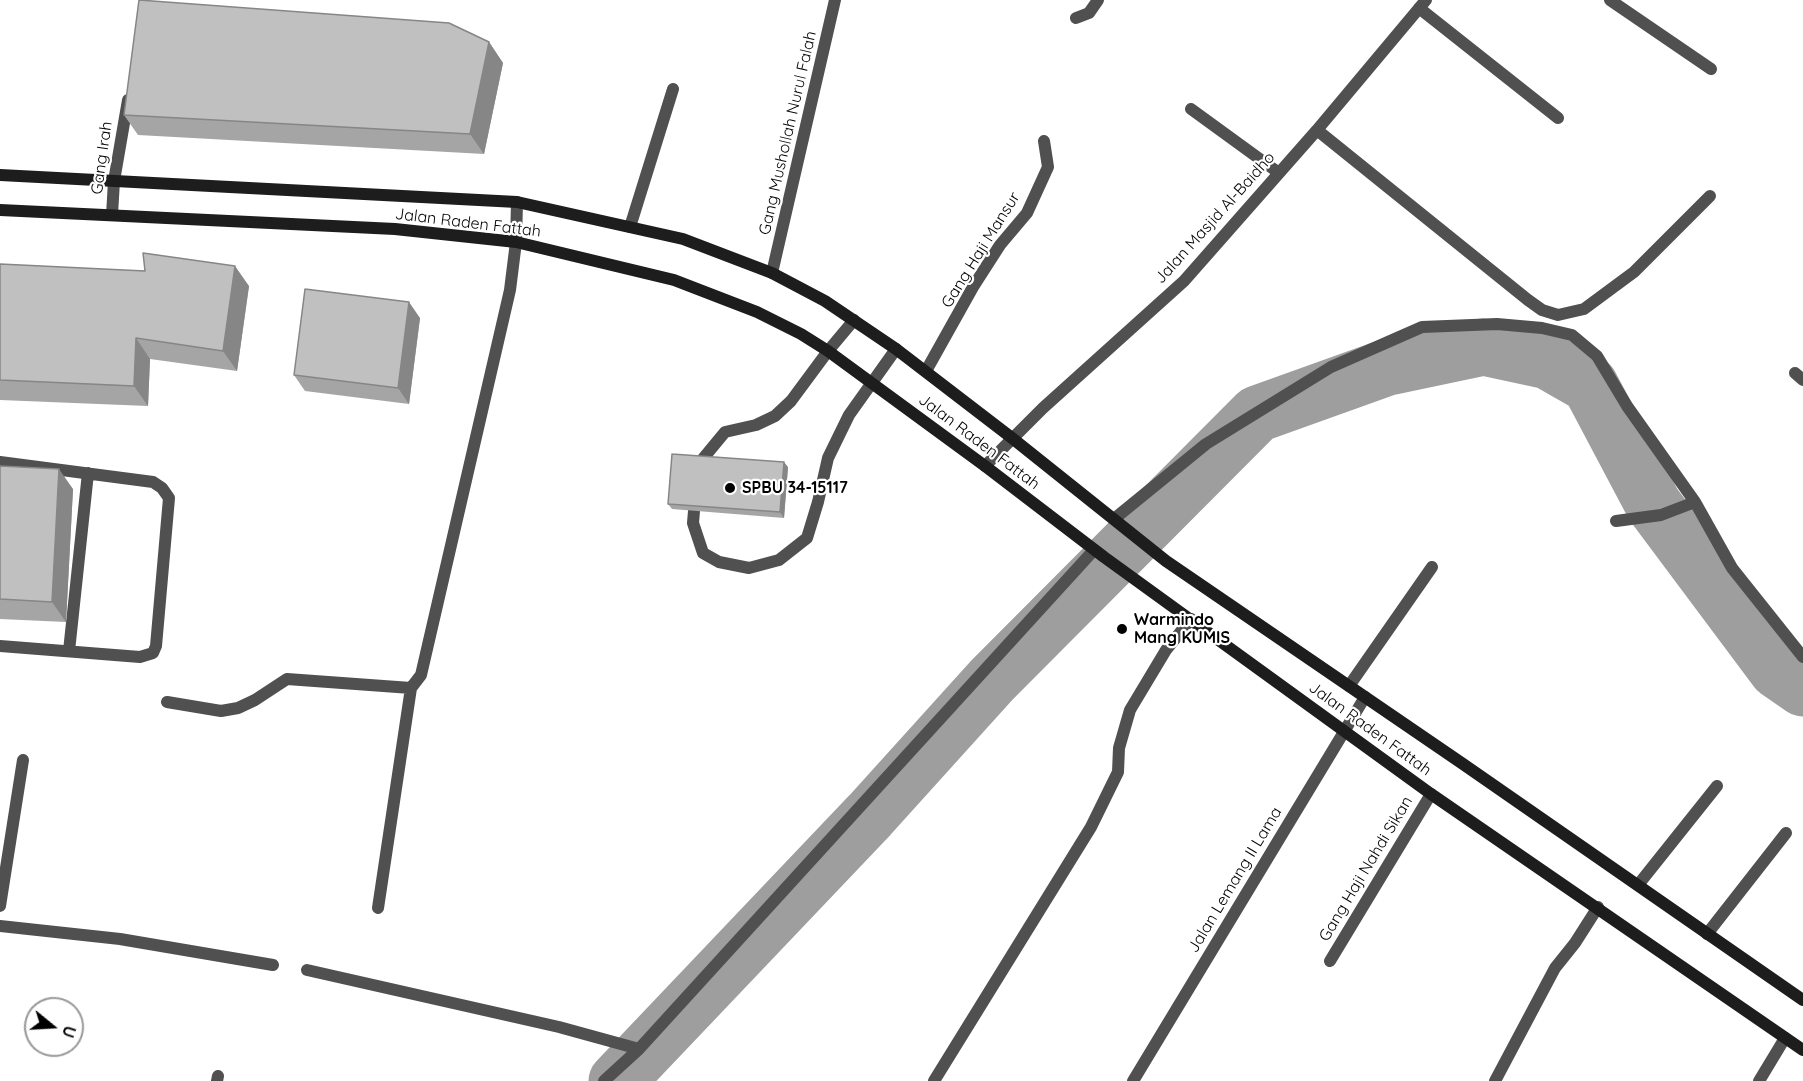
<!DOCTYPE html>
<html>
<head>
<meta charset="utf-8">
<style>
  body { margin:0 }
  #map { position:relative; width:1803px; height:1081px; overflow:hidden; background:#fff; font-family:Quicksand,sans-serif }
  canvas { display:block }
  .north { position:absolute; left:24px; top:997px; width:60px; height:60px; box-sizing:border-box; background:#fff; border:2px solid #999; border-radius:50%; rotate:108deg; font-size:16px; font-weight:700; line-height:24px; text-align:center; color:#000 }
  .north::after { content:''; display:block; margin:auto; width:21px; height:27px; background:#000; clip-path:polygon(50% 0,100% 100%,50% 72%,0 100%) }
</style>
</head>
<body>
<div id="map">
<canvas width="1803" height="1081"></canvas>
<div class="north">U</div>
</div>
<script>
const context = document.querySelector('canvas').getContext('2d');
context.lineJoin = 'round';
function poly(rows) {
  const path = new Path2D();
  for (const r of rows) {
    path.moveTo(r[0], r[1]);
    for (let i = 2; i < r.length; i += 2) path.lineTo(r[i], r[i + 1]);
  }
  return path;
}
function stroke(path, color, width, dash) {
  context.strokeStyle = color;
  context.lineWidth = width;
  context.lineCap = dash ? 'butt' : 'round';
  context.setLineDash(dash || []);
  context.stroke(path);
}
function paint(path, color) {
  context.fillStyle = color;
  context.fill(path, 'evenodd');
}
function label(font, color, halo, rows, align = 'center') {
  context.font = font + ' Quicksand,sans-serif';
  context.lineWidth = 4.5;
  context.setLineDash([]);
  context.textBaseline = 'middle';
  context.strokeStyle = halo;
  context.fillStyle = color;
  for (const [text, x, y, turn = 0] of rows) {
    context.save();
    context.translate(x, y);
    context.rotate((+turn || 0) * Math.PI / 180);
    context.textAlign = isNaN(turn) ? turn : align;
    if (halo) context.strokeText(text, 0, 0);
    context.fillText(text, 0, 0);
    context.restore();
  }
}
const river = poly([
  [617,1081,870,815,992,680,1257,414,1388,367,1483,347,1548,361,1590,385,1653,504,1777,670,1803,688]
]);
const service = poly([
  [701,461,725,432,756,425,775,416,791,401,828,351,854,320],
  [0,462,153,482,162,488,169,498,156,646,153,653,140,657,0,646],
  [694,511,693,523,703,553,719,562,749,568,779,560,807,538,818,502,828,458,849,415,896,349],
  [69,651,88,473]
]);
const minor = poly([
  [1610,0,1711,69],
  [1419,8,1558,118],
  [1076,18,1089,13,1098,0],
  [1191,109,1279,173],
  [1317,130,1528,300,1542,310,1558,315,1584,309,1634,272,1710,196],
  [112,215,114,181,128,100],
  [630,227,673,89],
  [772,273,835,0],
  [926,371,973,287,1000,245,1027,213,1048,167,1044,141],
  [1795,373,1803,380],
  [985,466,1043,408,1184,281,1317,130,1426,0],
  [1114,519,1206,444,1331,367,1422,327,1497,324,1542,328,1572,335,1597,356,1627,406,1695,502,1732,568,1803,657],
  [1616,521,1661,515,1695,502],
  [1349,686,1432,567],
  [167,702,221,711,238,708,255,700,287,679,411,688,421,675,510,290,516,242,517,202],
  [1638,885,1717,786],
  [0,906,23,760],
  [378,908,411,688],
  [0,926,120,939,273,965],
  [1707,934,1786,833],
  [1330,961,1431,794],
  [307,970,559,1027,639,1049],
  [217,1081,218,1076],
  [604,1081,639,1049,1094,550],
  [934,1081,1091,827,1118,772,1119,748,1130,710,1166,650,1191,619],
  [1133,1081,1365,697],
  [1495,1081,1555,968,1575,943,1598,907],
  [1759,1081,1785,1038]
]);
const secondary = poly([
  [0,175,517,202,683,239,772,273,825,301,896,349,1012,438,1166,561,1463,764,1803,1000],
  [0,210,395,229,516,242,674,280,757,312,801,334,828,351,985,466,1104,557,1431,794,1803,1050]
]);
const wall = poly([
  [489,42,503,63,484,154,138,135,124,115],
  [0,264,145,271,249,286,237,371,150,359,148,406,0,400],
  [420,318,409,404,305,391,294,375],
  [0,466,73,489,66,622,0,619],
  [788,467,784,518,672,509,668,504]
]);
const shadedWall = poly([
  [489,42,503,63,484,154,470,134],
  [235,266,249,286,237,371,223,351],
  [409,302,420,318,409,404,398,388],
  [136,338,150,359,148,406,134,386],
  [784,462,788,467,784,518,780,512],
  [59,469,73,489,66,622,52,602]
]);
const building = poly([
  [139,0,449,23,489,42,470,134,124,115,139,0],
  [143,253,235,266,223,351,136,338,134,386,0,380,0,264,145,271,143,253],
  [305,289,409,302,398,388,294,375,305,289],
  [672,454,784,462,780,512,668,504,672,454],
  [0,466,59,469,52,602,0,599,0,466]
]);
const markers = [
  [730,488,6,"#000"],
  [1122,629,6,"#000"]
];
const streetNames = [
  ["Gang Mushollah Nurul Falah",788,133,-77],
  ["Gang Irah",102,158,-82],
  ["Jalan Masjid Al-Baidho",1215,218,-48],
  ["Jalan Raden Fattah",468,223,7],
  ["Gang Haji Mansur",981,250,-58],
  ["Jalan Raden Fattah",979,442,37],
  ["Jalan Raden Fattah",1370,729,36],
  ["Gang Haji Nahdi Sikan",1366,869,-59],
  ["Jalan Lemang II Lama",1235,880,-59]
];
const poiNames = [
  ["SPBU 34-15117",742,488],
  ["Warmindo",1134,620],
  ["Mang KUMIS",1134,638]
];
stroke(river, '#9e9e9e', 57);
stroke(service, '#505050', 12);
stroke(minor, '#505050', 12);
stroke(secondary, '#1d1d1d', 12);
paint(wall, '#a5a5a5');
paint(shadedWall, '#868686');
paint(building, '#c0c0c0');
stroke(building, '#868686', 1.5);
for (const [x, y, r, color] of markers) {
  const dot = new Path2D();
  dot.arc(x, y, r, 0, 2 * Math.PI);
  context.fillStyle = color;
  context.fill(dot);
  stroke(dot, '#fff', 2);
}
label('16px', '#000', '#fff', streetNames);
label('bold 16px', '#000', '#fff', poiNames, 'left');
</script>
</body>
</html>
